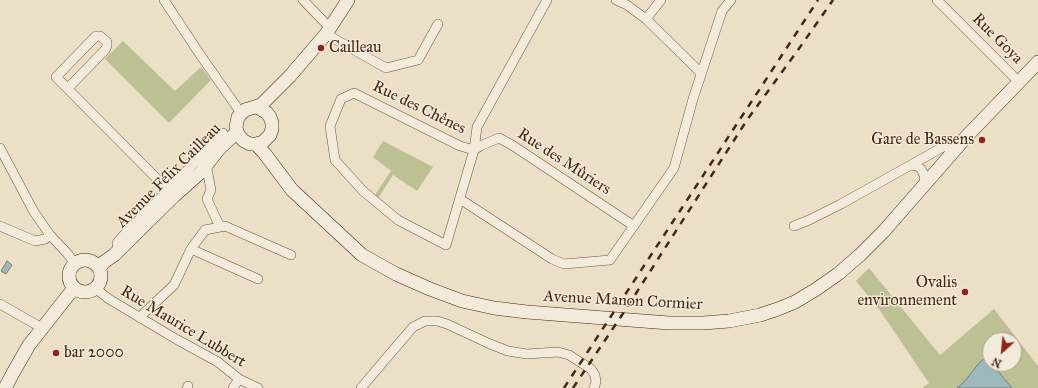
<!DOCTYPE html>
<html>
<head>
<meta charset="utf-8">
<style>
  body { margin:0 }
  #map { position:relative; width:1038px; height:388px; overflow:hidden; background:#ebdfc6; font-family:"IM FELL Great Primer",serif }
  canvas { display:block }
  .north { position:absolute; left:982px; top:332px; width:40px; height:40px; box-sizing:border-box; background:#f2eada; border:1px solid #ad9c89; border-radius:50%; rotate:207deg; font-size:11px; font-weight:700; line-height:16px; text-align:center; color:#46270f }
  .north::after { content:''; display:block; margin:auto; width:14px; height:18px; background:#8f2418; clip-path:polygon(50% 0,100% 100%,50% 72%,0 100%) }
</style>
</head>
<body>
<div id="map">
<canvas width="1038" height="388"></canvas>
<div class="north">N</div>
</div>
<script>
const context = document.querySelector('canvas').getContext('2d');
context.lineJoin = 'round';
function paint(path, color) {
  context.fillStyle = color;
  context.fill(path, 'evenodd');
}
function poly(rows) {
  const path = new Path2D();
  for (const r of rows) {
    if (r.length === 3) {
      path.moveTo(r[0] + r[2], r[1]);
      path.arc(r[0], r[1], r[2], 0, 2 * Math.PI);
      continue;
    }
    path.moveTo(r[0], r[1]);
    for (let i = 2; i < r.length; i += 2) path.lineTo(r[i], r[i + 1]);
  }
  return path;
}
function stroke(path, color, width, dash) {
  context.strokeStyle = color;
  context.lineWidth = width;
  context.lineCap = dash ? 'butt' : 'round';
  context.setLineDash(dash || []);
  context.stroke(path);
}
function label(font, color, halo, rows, align = 'center') {
  context.font = font + ' "IM FELL Great Primer",serif';
  context.lineWidth = 3;
  context.setLineDash([]);
  context.textBaseline = 'middle';
  context.strokeStyle = halo;
  context.fillStyle = color;
  for (const [text, x, y, turn = 0] of rows) {
    context.save();
    context.translate(x, y);
    context.rotate((+turn || 0) * Math.PI / 180);
    context.textAlign = isNaN(turn) ? turn : align;
    if (halo) context.strokeText(text, 0, 0);
    context.fillText(text, 0, 0);
    context.restore();
  }
}
const green = poly([
  [123,41,175,91,201,67,211,80,169,123,105,59],
  [383,141,433,167,417,191,393,175,378,198,375,195,391,171,373,157],
  [869,268,940,355,994,309,1038,366,1038,388,922,388,929,383,881,312,856,281],
  [990,340,1014,340,1014,364,990,364]
]);
const water = poly([
  [7,261,12,265,6,274,1,271,7,261],
  [984,359,987,359,990,361,990,364,992,364,1012,388,957,388,965,381,979,363,984,359]
]);
const street = poly([
  [164,0,201,56,241,113],
  [303,0,329,27],
  [547,0,477,127,474,150,446,245,398,220,363,191,335,160,330,126,341,99,354,93,460,146,474,150,480,146,499,138,512,145,634,226],
  [616,0,627,5,646,19,701,73],
  [937,0,1019,82],
  [646,19,661,0],
  [326,34,386,68,418,60,438,24],
  [68,88,105,50,107,46,107,42,100,36,96,36,56,77,174,196],
  [215,142,223,133],
  [0,148,34,212,50,235,67,253,75,264],
  [911,165,917,166,921,169,924,175,925,185],
  [207,169,211,190,207,199,220,227],
  [460,199,552,259,564,264,610,260,674,168,693,99,722,11,731,0],
  [0,226,35,241,45,239,50,235],
  [794,226,809,220,841,204,943,147,947,146,954,151],
  [191,249,258,279],
  [118,251,117,243,122,237,215,142,219,149],
  [96,289,109,299,176,339,218,362,239,379,258,388],
  [0,304,42,328],
  [140,318,143,314,174,285,191,249,205,230,225,226,291,255],
  [187,388,188,386],
  [233,388,239,379],
  [361,388,413,327,425,321,437,321,447,324,490,344,508,351,527,354,558,352,569,355,591,369,595,375,596,382,594,388]
]);
const secondary = poly([
  [255,107,259,108,267,113,270,117,272,123,272,129,270,135,263,142,256,144,250,144,244,141,240,137,237,132,236,127,238,117,245,110,261,105,290,76,326,34,348,0],
  [256,144,265,154,292,190,362,255,396,274,430,289,462,301,494,308,527,312,669,323,703,323,729,321,760,315,778,309,795,302,815,290,838,274,860,255,884,231,967,136,1019,82,1038,62],
  [85,276,16],
  [99,268,104,262,114,255,174,196,201,172,219,149,237,132],
  [5,388,13,373,29,345,74,288]
]);
const rail = poly([
  [564,388,818,0],
  [573,388,626,309,747,120,798,50,833,0]
]);
const markers = [
  [321,48,4,"#8f2418"],
  [982,140,4,"#8f2418"],
  [965,292,4,"#8f2418"],
  [56,353,4,"#8f2418"]
];
const streetNames = [
  ["Rue Goya",997,39,45],
  ["Rue des Chênes",419,108,26],
  ["Rue des Mûriers",564,162,33],
  ["Avenue Félix Cailleau",169,176,-45],
  ["Avenue Manon Cormier",623,301,3],
  ["Rue Maurice Lubbert",183,327,31]
];
const poiNames = [
  ["Cailleau",329,48],
  ["Gare de Bassens",974,140,"right"],
  ["Ovalis",957,283,"right"],
  ["environnement",957,301,"right"],
  ["bar 2000",64,353]
];
paint(green, '#bbc192');
paint(water, '#9cbabe');
stroke(water, '#7a7f78', 1);
stroke(street, '#6f553d', 10);
stroke(secondary, '#46270f', 14);
stroke(street, '#f2eada', 9);
stroke(secondary, '#f2eada', 13);
stroke(rail, '#46270f', 2.5, [7, 7]);
for (const [x, y, r, color] of markers) {
  const dot = new Path2D();
  dot.arc(x, y, r, 0, 2 * Math.PI);
  context.fillStyle = color;
  context.fill(dot);
  stroke(dot, '#f2eada', 1.5);
}
label('16px', '#46270f', '#f2eada', streetNames);
label('16px', '#46270f', '#f2eada', poiNames, 'left');
</script>
</body>
</html>
